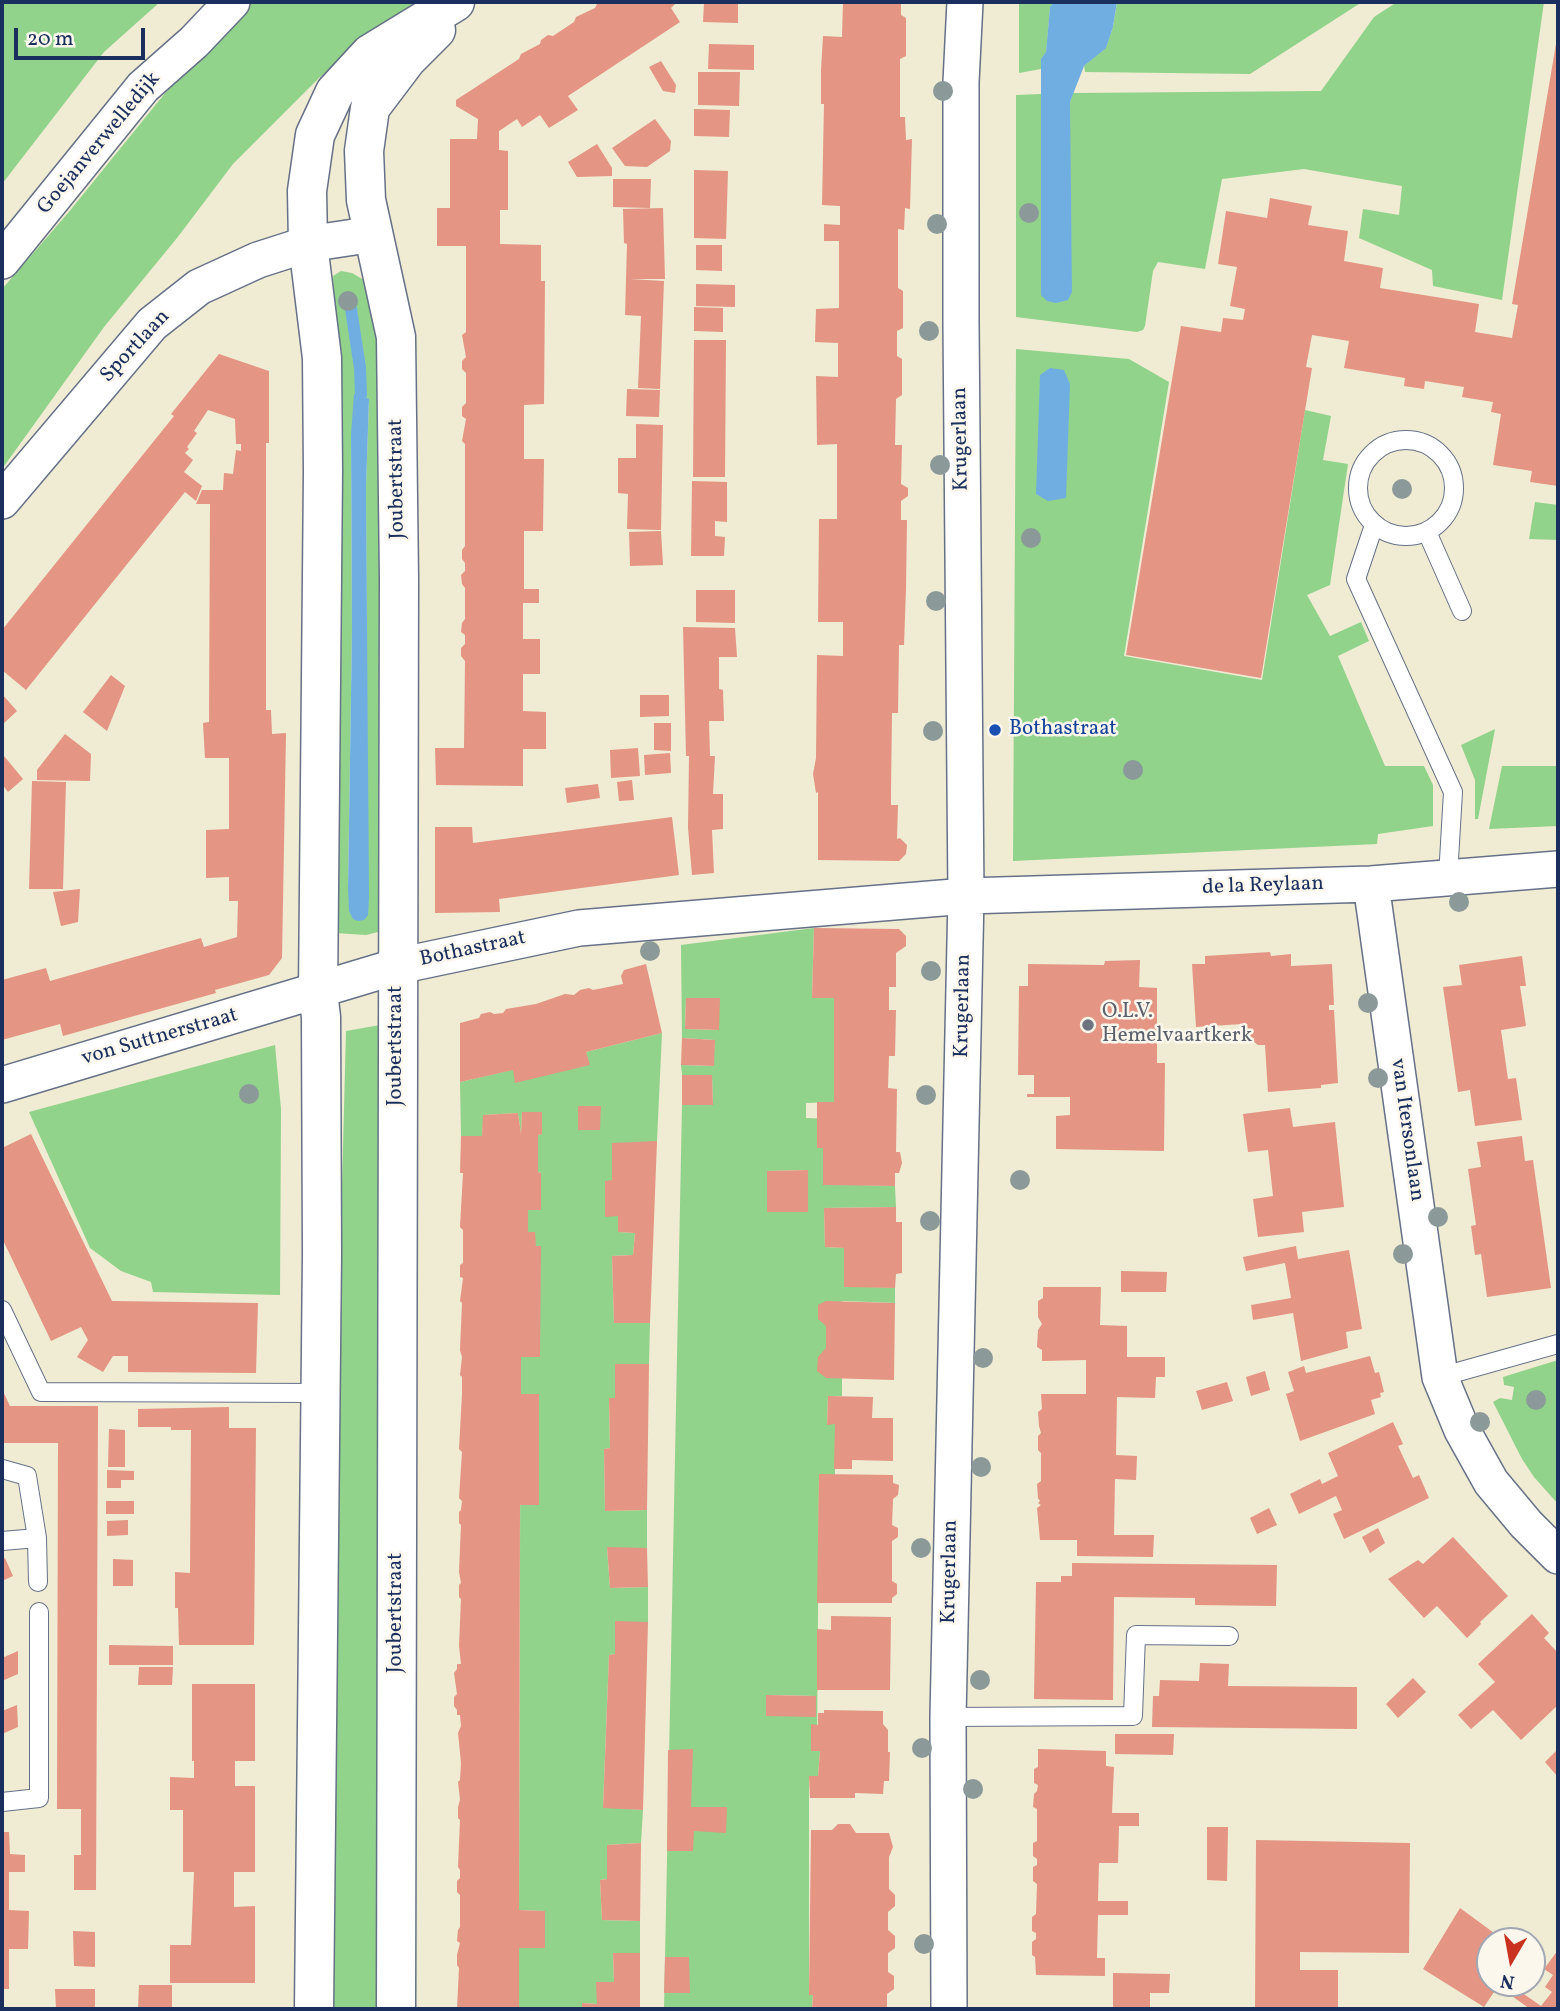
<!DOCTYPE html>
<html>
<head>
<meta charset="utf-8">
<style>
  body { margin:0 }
  #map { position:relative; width:1560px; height:2011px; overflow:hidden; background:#f0ebd3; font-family:Vollkorn,serif }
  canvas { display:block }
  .frame { position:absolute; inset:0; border:4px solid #1b2f5e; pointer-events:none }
  .north { position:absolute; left:1476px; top:1927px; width:70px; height:70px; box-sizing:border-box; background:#fbf7ec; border:2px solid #a1a7b3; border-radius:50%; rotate:190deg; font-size:19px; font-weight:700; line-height:28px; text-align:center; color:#1b2f5e }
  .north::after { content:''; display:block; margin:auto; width:24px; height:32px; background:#c8321e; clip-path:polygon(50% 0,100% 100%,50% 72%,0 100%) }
  .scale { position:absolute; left:14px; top:28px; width:131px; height:32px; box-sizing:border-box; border:4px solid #1b2f5e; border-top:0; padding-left:9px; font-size:21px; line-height:24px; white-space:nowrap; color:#1b2f5e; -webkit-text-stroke:5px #fbf7ec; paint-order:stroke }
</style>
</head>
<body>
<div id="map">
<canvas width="1560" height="2011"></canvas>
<div class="frame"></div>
<div class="north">N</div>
<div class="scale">20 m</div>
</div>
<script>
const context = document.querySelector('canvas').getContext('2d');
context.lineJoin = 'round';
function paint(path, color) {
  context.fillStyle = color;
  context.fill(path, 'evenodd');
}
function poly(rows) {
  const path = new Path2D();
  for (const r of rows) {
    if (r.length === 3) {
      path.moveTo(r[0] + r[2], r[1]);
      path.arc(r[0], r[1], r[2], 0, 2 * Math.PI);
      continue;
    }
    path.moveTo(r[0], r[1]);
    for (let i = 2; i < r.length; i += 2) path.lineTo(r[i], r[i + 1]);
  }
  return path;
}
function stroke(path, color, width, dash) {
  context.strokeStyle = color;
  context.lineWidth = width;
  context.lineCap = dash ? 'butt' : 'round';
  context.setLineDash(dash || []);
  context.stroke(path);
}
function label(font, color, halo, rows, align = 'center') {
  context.font = font + ' Vollkorn,serif';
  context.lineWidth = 5;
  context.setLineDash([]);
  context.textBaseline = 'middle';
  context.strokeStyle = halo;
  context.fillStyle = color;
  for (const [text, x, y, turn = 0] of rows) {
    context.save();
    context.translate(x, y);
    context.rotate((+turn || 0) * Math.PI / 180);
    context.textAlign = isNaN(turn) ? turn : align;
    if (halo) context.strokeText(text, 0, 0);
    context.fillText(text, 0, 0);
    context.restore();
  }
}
const green = poly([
  [2,2,160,2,104,52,2,184],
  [247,2,416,2,320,77,233,164,177,238,104,327,2,469,2,289,68,213,187,66],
  [1019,2,1054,2,1050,8,1046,53,1041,59,1041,69,1019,73],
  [1117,2,1362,2,1250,74,1085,72,1084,66,1106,47,1113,27],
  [1397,2,1544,2,1502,300,1433,286,1432,270,1359,238,1363,209,1399,215,1402,186,1304,169,1222,179,1205,269,1158,262,1153,271,1145,326,1143,330,1137,332,1016,317,1016,95,1041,94,1041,295,1070,102,1073,93,1321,91,1374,17],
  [341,271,352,273,364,280,377,337,384,573,382,931,366,935,335,933,337,372,333,276],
  [369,400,366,487,368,915,348,888,352,630,351,435],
  [1016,349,1129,359,1169,382,1124,656,1262,680,1305,410,1331,416,1323,460,1348,464,1330,585,1307,595,1330,636,1361,622,1369,641,1338,656,1385,766,1424,766,1433,785,1433,826,1378,834,1377,844,1013,861],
  [1535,502,1558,505,1558,540,1529,539],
  [1495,729,1478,819,1475,819,1475,780,1461,745],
  [1502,766,1558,766,1558,826,1489,829],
  [814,928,812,997,834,998,834,1102,806,1103,806,1118,834,1119,823,1148,823,1184,895,1186,896,1207,824,1208,825,1247,844,1248,844,1286,895,1288,895,1303,843,1301,826,1308,826,1372,842,1372,842,1396,828,1396,827,1424,835,1424,835,1475,819,1475,817,1751,820,1751,818,1776,809,1776,809,1995,813,1995,812,2009,664,2009,682,1105,713,1104,712,1076,682,1075,681,1065,713,1066,715,1040,682,1038,681,945],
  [686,998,719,999,718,1030,685,1029],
  [808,1170,808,1212,767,1212,767,1171],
  [766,1695,816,1696,816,1717],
  [386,1024,382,2009,333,2009,338,1339,346,1031],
  [662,1033,657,1141,618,1216,619,1232,635,1233,633,1255,612,1256,614,1323,650,1323,649,1364,615,1365,615,1398,609,1398,610,1448,604,1449,605,1511,647,1510,647,1548,607,1548,610,1588,648,1587,648,1622,615,1622,615,1654,609,1655,603,1807,643,1810,641,1843,607,1845,607,1879,600,1880,602,1920,640,1921,640,1953,613,1953,614,1982,597,1982,597,2004,582,2003,582,2009,519,2009,519,1948,545,1948,545,1911,519,1910,521,1209,541,1209,541,1173,538,1172,538,1135,542,1134,542,1113,522,1112,521,1134,518,1113,484,1115,482,1136,461,1136,460,1082,550,1061,589,1064,586,1052],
  [578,1106,600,1106,600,1130,578,1130],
  [275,1045,281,1109,280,1295,153,1292,151,1282,121,1271,90,1248,29,1112],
  [1558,1360,1558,1504,1534,1477,1522,1459,1493,1402,1500,1398,1512,1400,1514,1387,1504,1385,1503,1377]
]);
const water = poly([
  [1054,2,1117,2,1113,27,1106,48,1084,66,1070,102,1072,292,1068,300,1056,303,1047,301,1041,295,1041,59,1046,52,1050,7],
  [1050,368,1064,370,1070,384,1066,498,1048,501,1036,494,1040,375],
  [354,394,369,399,366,488,369,897,368,915,364,920,358,921,353,919,349,911,348,888,352,630,351,435]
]);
const stream = poly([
  [351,309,360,368,361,395]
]);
const building = poly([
  [598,2,677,2,671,8,680,22,568,96,578,110,549,128,540,115,522,127,517,119,499,131,499,150,508,151,508,210,500,210,500,244,541,245,541,281,545,281,544,404,524,405,524,459,544,459,543,531,524,531,524,589,539,589,539,603,523,603,523,639,540,639,540,674,523,674,523,711,546,712,546,749,523,749,523,786,436,785,435,748,464,748,465,661,461,656,461,648,465,644,465,635,461,632,462,623,465,619,465,588,462,584,461,575,465,571,465,563,462,559,462,550,465,546,465,444,462,441,466,419,462,416,462,407,466,403,466,373,462,369,462,361,466,357,462,335,466,332,466,246,437,246,437,208,450,208,450,139,477,139,478,119,456,106,456,100,519,59,521,54,540,44,541,40,548,35,553,36,574,22,576,17,595,8],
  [843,2,901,2,901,15,906,18,906,56,900,59,900,117,905,117,906,140,912,139,910,209,905,208,904,230,898,229,898,288,903,291,903,328,897,331,897,356,902,359,902,395,896,399,895,445,902,445,901,484,908,488,908,496,901,501,901,520,907,520,906,589,904,645,899,645,898,713,892,713,891,790,891,805,898,805,897,839,900,838,907,845,906,854,899,861,818,860,818,792,816,793,813,774,816,758,817,655,843,656,843,622,818,622,819,519,837,519,837,444,817,445,816,376,838,377,838,343,815,342,816,309,839,308,839,241,824,241,824,224,840,225,840,206,822,205,824,104,821,104,821,70,823,36,842,37],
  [704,3,738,3,738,23,703,22],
  [1557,38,1558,486,1530,482,1532,471,1493,465,1501,414,1491,412,1493,402,1462,397,1464,387,1425,381,1424,389,1404,386,1405,378,1344,368,1349,341,1312,335,1306,367,1312,368,1261,678,1126,655,1181,326,1221,332,1223,318,1243,320,1245,309,1230,306,1237,267,1218,264,1226,211,1267,218,1270,198,1312,206,1308,225,1348,231,1344,261,1383,268,1380,288,1479,304,1475,332,1512,338,1518,305,1512,304],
  [709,44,754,45,754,70,708,69],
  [661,61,676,85,675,93,663,91,649,67],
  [698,72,740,72,739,106,698,105],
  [694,109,730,110,729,137,694,136],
  [655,119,671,141,670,151,647,167,625,166,612,148],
  [597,144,612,168,612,176,577,177,568,162],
  [694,170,728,171,726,239,694,238],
  [613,179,651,179,650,208,613,207],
  [663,208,665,279,630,279,664,281,660,389,638,388,641,316,625,315,627,244,624,243,623,209],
  [696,245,722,245,722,271,696,270],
  [696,284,735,285,735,307,696,306],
  [694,307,723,308,723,332,694,331],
  [694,340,726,340,725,477,693,477],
  [219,354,269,371,269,443,266,443,266,710,271,710,272,734,286,733,282,958,269,975,215,990,216,993,63,1036,60,1024,2,1040,2,980,46,968,50,981,201,938,204,947,237,937,238,901,229,901,229,877,206,878,206,830,229,829,229,758,205,758,203,723,209,722,210,504,196,504,202,490,223,490,224,473,233,474,236,450,241,451,241,444,236,444,235,419,208,410,194,431,197,433,187,447,189,449,185,453,193,460,184,472,202,486,196,501,185,492,26,690,2,670,2,630,174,416,171,414],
  [627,389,660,390,659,417,626,416],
  [636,424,663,425,661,530,627,529,628,494,618,493,618,458,636,458],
  [692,481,727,482,727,522,715,521,715,536,725,537,724,556,691,556],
  [661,531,663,565,630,566,629,532],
  [696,590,735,590,735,623,696,622],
  [683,627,735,628,737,657,719,657,719,689,723,690,724,721,709,721,710,756,715,756,713,794,723,794,723,829,712,830,714,873,692,875,688,828,689,756,686,756],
  [111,675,125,686,107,731,83,712],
  [2,694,17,711,2,725],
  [640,695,669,695,669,716,640,717],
  [654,723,671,723,671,751,654,750],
  [65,734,91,754,90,781,37,780,37,770],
  [638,748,640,776,611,778,610,750],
  [670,753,671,773,645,775,644,755],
  [4,756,23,779,8,792,2,784,2,759],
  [632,780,634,800,619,801,617,782],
  [32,781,66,782,63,889,29,889],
  [598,784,600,798,567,803,565,788],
  [672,817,679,875,499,899,500,912,435,913,435,827,472,827,473,843],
  [80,889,78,922,61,926,53,892],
  [814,928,899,929,906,936,906,946,896,953,896,987,889,987,889,1010,896,1010,895,1056,889,1056,888,1088,897,1089,896,1152,900,1152,902,1163,899,1173,895,1173,895,1186,823,1185,823,1148,817,1148,817,1102,834,1102,834,998,812,998],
  [1270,952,1271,956,1291,954,1291,966,1332,964,1334,1005,1329,1005,1329,1010,1334,1010,1338,1083,1321,1085,1321,1088,1268,1092,1265,1045,1258,1045,1242,1032,1242,1024,1196,1027,1192,964,1205,964,1205,956],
  [1522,956,1526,986,1520,986,1526,1026,1501,1030,1508,1079,1516,1078,1522,1120,1475,1126,1470,1090,1458,1092,1443,987,1462,985,1459,965],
  [1140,960,1139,987,1157,988,1157,1063,1165,1063,1164,1151,1056,1149,1056,1116,1070,1115,1070,1097,1027,1097,1027,1094,1034,1094,1034,1075,1018,1075,1019,986,1028,986,1028,964,1104,965,1105,961],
  [646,964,662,1033,586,1052,590,1065,515,1083,513,1070,460,1082,460,1023,479,1018,481,1014,490,1012,494,1014,503,1013,506,1009,536,1004,565,994,574,995,580,990,589,988,593,990,623,984,621,976,624,970],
  [686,998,720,998,719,1030,685,1029],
  [682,1038,715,1040,714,1066,681,1065],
  [682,1075,712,1075,713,1105,682,1105],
  [578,1106,601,1106,600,1130,578,1130],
  [1290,1108,1293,1127,1335,1122,1344,1207,1302,1212,1304,1232,1258,1237,1253,1199,1273,1196,1268,1150,1248,1152,1243,1114],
  [522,1112,542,1112,542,1134,538,1135,538,1172,541,1173,541,1210,528,1210,528,1232,535,1232,536,1246,541,1246,540,1357,521,1357,521,1394,539,1394,539,1505,520,1505,519,1910,545,1911,545,1948,519,1948,519,2009,457,2009,459,1968,457,1965,457,1955,460,1943,457,1941,458,1930,460,1927,460,1895,457,1892,457,1881,460,1878,460,1870,458,1867,460,1820,458,1818,458,1807,460,1800,458,1782,460,1780,461,1763,458,1733,461,1726,460,1715,457,1715,457,1710,454,1706,454,1697,457,1694,454,1673,457,1669,457,1664,461,1664,459,1646,461,1599,459,1597,459,1585,461,1583,459,1572,461,1525,459,1523,459,1512,461,1510,462,1501,459,1498,462,1452,459,1449,462,1394,462,1377,460,1375,462,1357,460,1350,462,1303,460,1301,463,1278,460,1277,460,1265,463,1263,463,1230,460,1227,463,1173,460,1173,461,1136,482,1136,483,1115,518,1113,521,1134],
  [31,1134,112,1301,258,1303,256,1373,128,1372,128,1356,113,1356,103,1372,77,1357,88,1340,81,1327,51,1341,2,1238,2,1148],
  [1522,1136,1525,1161,1533,1160,1551,1288,1487,1297,1481,1254,1475,1255,1471,1226,1476,1225,1468,1169,1481,1167,1477,1142],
  [657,1141,650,1323,614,1323,612,1256,633,1255,635,1233,618,1232,618,1216,605,1217,605,1181,612,1180,612,1143],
  [808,1170,808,1212,767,1212,767,1171],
  [896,1207,896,1222,902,1222,902,1273,896,1274,895,1288,844,1287,844,1248,825,1247,824,1208],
  [1296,1246,1298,1259,1349,1250,1362,1329,1346,1332,1348,1348,1301,1361,1293,1313,1253,1320,1251,1305,1291,1298,1285,1263,1246,1271,1243,1257],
  [1121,1271,1167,1272,1166,1292,1121,1292],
  [1043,1287,1101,1287,1100,1325,1127,1326,1127,1357,1165,1357,1165,1377,1156,1377,1155,1398,1117,1397,1116,1455,1137,1456,1136,1480,1115,1479,1114,1535,1154,1535,1153,1557,1077,1556,1077,1540,1040,1540,1037,1508,1041,1505,1038,1503,1040,1501,1038,1498,1037,1484,1041,1481,1041,1453,1038,1450,1038,1436,1041,1433,1039,1426,1038,1412,1042,1409,1041,1394,1086,1394,1086,1360,1042,1361,1042,1350,1037,1347,1038,1330,1042,1324,1038,1317,1038,1301,1043,1298],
  [826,1301,895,1303,894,1380,826,1378,817,1371,818,1357,826,1348,826,1326,818,1319,818,1305],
  [1370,1356,1375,1373,1379,1372,1384,1392,1380,1393,1381,1397,1371,1400,1375,1414,1300,1441,1286,1394,1294,1391,1288,1372,1304,1366,1306,1373],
  [615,1364,649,1364,647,1510,605,1511,604,1449,610,1448,609,1398,615,1398],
  [1265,1371,1270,1390,1251,1396,1246,1377],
  [1227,1382,1233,1401,1202,1410,1196,1391],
  [2,1389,10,1406,98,1406,96,1890,74,1890,74,1855,81,1855,81,1809,57,1809,58,1443,2,1443],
  [828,1396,873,1397,872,1418,893,1418,893,1461,852,1460,852,1469,834,1469,835,1424,827,1425],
  [229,1407,229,1428,256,1428,254,1645,179,1645,178,1608,175,1608,175,1572,190,1573,191,1430,171,1430,171,1427,138,1427,138,1409],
  [1393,1422,1403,1444,1398,1446,1413,1478,1419,1475,1429,1498,1344,1539,1333,1514,1342,1510,1336,1496,1299,1514,1290,1494,1320,1479,1322,1484,1338,1476,1328,1453],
  [109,1429,125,1430,125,1467,108,1467],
  [107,1470,134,1471,134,1480,121,1480,121,1488,107,1488],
  [819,1474,893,1475,893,1483,899,1485,898,1495,893,1499,892,1525,898,1528,898,1537,892,1541,892,1581,897,1584,897,1594,892,1598,892,1603,817,1603],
  [106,1501,134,1501,134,1514,106,1514],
  [1269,1508,1277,1525,1257,1534,1250,1518],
  [128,1520,128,1535,107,1536,107,1521],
  [1378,1528,1385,1543,1370,1553,1362,1537],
  [1453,1537,1508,1596,1480,1622,1481,1624,1467,1638,1437,1606,1424,1618,1388,1579,1418,1560,1423,1564],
  [607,1547,647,1548,648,1587,610,1588],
  [5,1558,13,1576,2,1581,2,1559],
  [113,1559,133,1560,133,1586,113,1586],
  [1072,1563,1277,1565,1276,1606,1195,1605,1195,1598,1114,1597,1113,1700,1034,1699,1036,1582,1061,1582,1061,1576,1072,1576],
  [1532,1614,1549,1633,1544,1638,1558,1653,1558,1705,1521,1740,1493,1710,1471,1729,1458,1715,1495,1682,1478,1664],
  [831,1616,891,1617,890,1690,817,1690,817,1629,831,1630],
  [615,1621,648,1622,643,1810,603,1808,609,1655,615,1654],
  [109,1645,173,1646,173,1665,109,1665],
  [18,1651,18,1674,2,1681,2,1658],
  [1200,1663,1229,1664,1228,1686,1357,1687,1357,1729,1152,1727,1153,1696,1159,1696,1160,1680,1199,1681],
  [139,1667,173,1667,172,1685,138,1685],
  [1413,1678,1426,1692,1398,1718,1386,1704],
  [192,1684,255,1684,255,1761,235,1761,235,1786,255,1786,255,1872,234,1872,234,1907,255,1906,255,1983,170,1983,170,1945,191,1945,194,1872,183,1872,183,1810,170,1810,170,1777,194,1778,194,1761,192,1761],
  [766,1695,816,1696,816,1717,766,1716],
  [17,1705,18,1727,2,1734,2,1711],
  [824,1710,883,1711,883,1724,888,1730,888,1752,890,1752,889,1781,884,1781,883,1794,855,1793,855,1798,810,1798,809,1776,818,1776,820,1751,811,1751,811,1724,818,1725,818,1713,824,1713],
  [1115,1734,1174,1734,1173,1755,1115,1754],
  [693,1749,691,1807,727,1807,726,1833,694,1831,693,1851,667,1851,668,1750],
  [1038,1749,1106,1751,1106,1766,1114,1767,1112,1813,1139,1813,1139,1826,1119,1826,1118,1863,1099,1863,1098,1901,1128,1901,1128,1915,1098,1915,1097,1958,1105,1958,1105,1976,1036,1975,1035,1957,1032,1955,1032,1942,1036,1939,1036,1933,1032,1931,1032,1917,1036,1914,1037,1884,1033,1881,1033,1867,1037,1865,1037,1859,1033,1856,1033,1843,1037,1841,1037,1809,1033,1807,1034,1794,1037,1791,1038,1785,1034,1783,1034,1769,1038,1767],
  [1558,1749,1558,1777,1545,1762],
  [838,1824,850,1824,856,1833,889,1833,893,1847,889,1857,889,1889,895,1895,895,1906,888,1912,888,1930,895,1936,895,1948,888,1953,888,1972,894,1976,894,1989,887,1994,887,2009,812,2009,813,1995,809,1995,811,1830,832,1830],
  [1207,1827,1228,1827,1227,1881,1207,1880],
  [2,1832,9,1832,10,1854,25,1855,25,1872,9,1872,9,1910,29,1911,28,1949,9,1949,9,1989,2,1989],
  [1256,1840,1410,1843,1409,1953,1300,1952,1300,1970,1338,1970,1338,2009,1255,2009],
  [641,1843,640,1921,602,1920,600,1880,607,1879,607,1845],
  [1460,1908,1505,1941,1490,1941,1490,1983,1508,1983,1541,2006,1552,1992,1545,1987,1553,1975,1544,1969,1558,1950,1558,2009,1530,2009,1498,1986,1484,2007,1423,1969],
  [73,1931,95,1932,95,1967,74,1966],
  [613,1953,640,1953,640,2009,582,2009,582,2003,597,2004,596,1982,614,1982],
  [665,1957,689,1957,690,1993,664,1993],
  [1113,1973,1170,1974,1169,1993,1150,1993,1150,2009,1113,2009],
  [139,1985,172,1985,172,2009,138,2009],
  [55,1989,95,1989,95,2009,56,2009]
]);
const service = poly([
  [1406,488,48],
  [1374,525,1356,579,1453,792,1448,877],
  [1427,532,1462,611],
  [2,1310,41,1392,320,1393],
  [1440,1377,1558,1344],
  [2,1469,27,1476,37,1538],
  [2,1541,37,1538,38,1582],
  [948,1717,1133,1716,1136,1635,1229,1636],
  [2,1802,39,1798,39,1612]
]);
const minor = poly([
  [2,261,143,87,194,42,232,2],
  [2,501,152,324,199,287,258,260,308,244,374,234],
  [1371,884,1440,1377,1462,1430,1491,1482,1526,1524,1558,1556],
  [2,1085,398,966,579,928,966,896,1371,884,1558,869],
  [949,2009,948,1717,966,896,961,324,961,82,965,2]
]);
const secondary = poly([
  [314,2009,322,1254,321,1017,318,992,323,472,322,358,308,244,307,191,315,135,335,92,370,54,455,2],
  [396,2009,399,579,396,337,366,200,364,151,370,108,407,59,436,30]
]);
const trees = [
  [943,91],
  [1029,213],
  [937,224],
  [348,301],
  [929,331],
  [940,465],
  [1402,489],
  [1031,538],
  [936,601],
  [933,731],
  [1133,770],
  [1459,902],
  [650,951],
  [931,971],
  [1368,1003],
  [1378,1078],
  [249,1094],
  [926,1095],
  [1020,1180],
  [1438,1217],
  [930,1221],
  [1403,1254],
  [983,1358],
  [1536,1400],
  [1480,1422],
  [981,1467],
  [921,1548],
  [980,1680],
  [922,1748],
  [973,1789],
  [924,1944]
];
const markers = [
  [995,730,7,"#1a4fb4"],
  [1088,1025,7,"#6b7280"]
];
const streetNames = [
  ["Goejanverwelledijk",100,144,-50],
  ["Sportlaan",136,347,-47],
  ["Krugerlaan",962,439,-91],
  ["Joubertstraat",398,479,-91],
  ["de la Reylaan",1263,887,-2],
  ["Bothastraat",473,950,-12],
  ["Krugerlaan",964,1006,-89],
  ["von Suttnerstraat",160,1038,-16],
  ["Joubertstraat",397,1046,-90],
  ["van Itersonlaan",1406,1130,82],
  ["Krugerlaan",951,1572,-89],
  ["Joubertstraat",397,1613,-90]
];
const transitNames = [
  ["Bothastraat",1009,730]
];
const worshipNames = [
  ["O.L.V.",1102,1013],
  ["Hemelvaartkerk",1102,1037]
];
paint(green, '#91d38b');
paint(water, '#70aee2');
stroke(stream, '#70aee2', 12);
paint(building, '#e49583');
stroke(service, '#667187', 20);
stroke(minor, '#667187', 38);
stroke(secondary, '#667187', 41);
stroke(service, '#fff', 18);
stroke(minor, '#fff', 35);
stroke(secondary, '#fff', 38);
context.fillStyle = '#8b9a99';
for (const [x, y] of trees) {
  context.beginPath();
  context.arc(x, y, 10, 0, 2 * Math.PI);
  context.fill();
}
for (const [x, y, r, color] of markers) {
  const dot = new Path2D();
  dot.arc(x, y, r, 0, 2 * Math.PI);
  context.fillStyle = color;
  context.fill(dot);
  stroke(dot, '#fbf7ec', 2.5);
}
label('21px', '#1b2f5e', '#fbf7ec', streetNames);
label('21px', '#164399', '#fbf7ec', transitNames, 'left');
label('21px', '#5b616d', '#fbf7ec', worshipNames, 'left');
</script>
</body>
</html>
